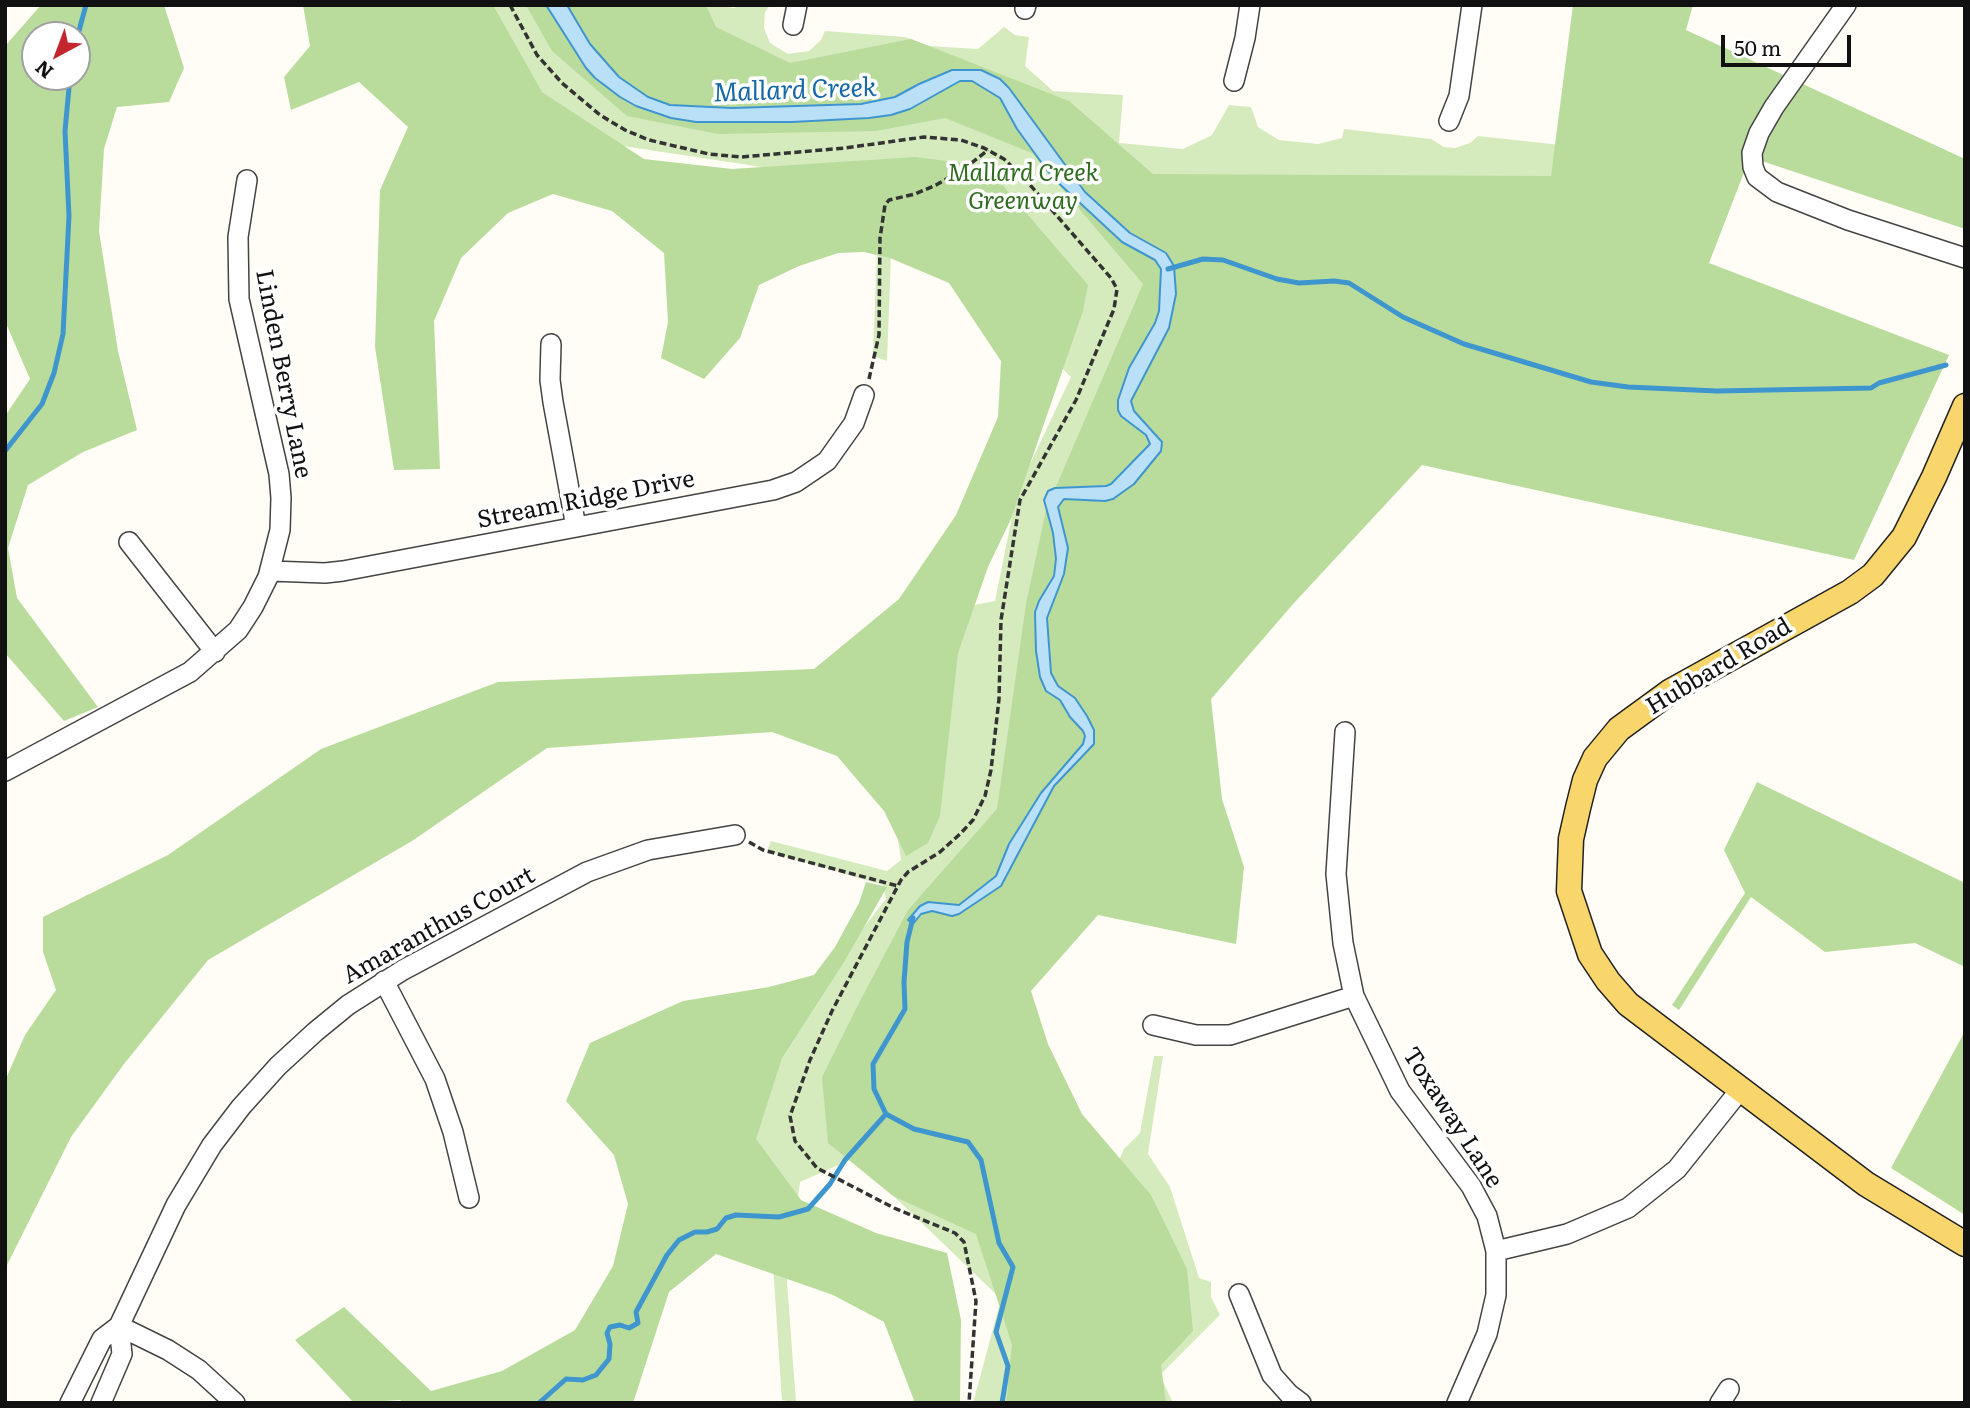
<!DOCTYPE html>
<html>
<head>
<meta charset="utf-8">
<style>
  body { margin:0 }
  #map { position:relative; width:1970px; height:1408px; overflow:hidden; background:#fffdf5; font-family:Literata,serif }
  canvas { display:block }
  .frame { position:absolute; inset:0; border:7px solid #111; pointer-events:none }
  .north { position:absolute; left:21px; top:21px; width:70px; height:70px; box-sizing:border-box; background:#fff; border:2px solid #a0a0a0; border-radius:50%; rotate:221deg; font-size:19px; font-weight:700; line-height:28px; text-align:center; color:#111 }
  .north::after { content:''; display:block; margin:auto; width:24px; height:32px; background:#c4262e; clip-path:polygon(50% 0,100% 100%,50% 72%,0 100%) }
  .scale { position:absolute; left:1721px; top:35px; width:130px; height:32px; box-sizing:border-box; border:4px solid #111; border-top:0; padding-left:9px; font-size:21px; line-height:24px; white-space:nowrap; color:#111; -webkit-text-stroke:5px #fff; paint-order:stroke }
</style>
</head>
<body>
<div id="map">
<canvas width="1970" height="1408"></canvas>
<div class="frame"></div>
<div class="north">N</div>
<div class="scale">50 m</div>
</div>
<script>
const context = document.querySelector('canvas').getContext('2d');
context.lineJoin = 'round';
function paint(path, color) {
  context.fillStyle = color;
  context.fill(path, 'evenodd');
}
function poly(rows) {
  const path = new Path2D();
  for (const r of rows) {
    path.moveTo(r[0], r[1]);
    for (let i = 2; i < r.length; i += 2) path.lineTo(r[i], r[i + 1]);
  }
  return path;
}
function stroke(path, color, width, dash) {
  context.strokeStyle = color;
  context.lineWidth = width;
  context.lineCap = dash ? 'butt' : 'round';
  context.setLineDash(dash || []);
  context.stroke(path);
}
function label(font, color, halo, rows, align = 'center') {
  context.font = font + ' Literata,serif';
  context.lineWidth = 7;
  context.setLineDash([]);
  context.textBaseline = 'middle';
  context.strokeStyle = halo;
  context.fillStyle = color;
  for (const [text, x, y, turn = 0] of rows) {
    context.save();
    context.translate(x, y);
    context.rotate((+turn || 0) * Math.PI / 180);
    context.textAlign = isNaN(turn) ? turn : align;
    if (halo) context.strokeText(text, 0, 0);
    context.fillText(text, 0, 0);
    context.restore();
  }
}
const green = poly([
  [462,5,715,5,734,8,740,5,770,5,765,12,764,28,770,43,788,54,809,51,821,40,825,31,905,37,929,46,978,49,1004,27,1015,35,1029,37,1025,66,1053,91,1123,95,1119,143,1183,149,1212,135,1229,105,1251,107,1258,127,1279,140,1318,144,1342,138,1344,129,1431,139,1444,147,1455,148,1470,143,1478,136,1570,146,1561,225,1157,244,994,892,1080,1247,1124,1149,1140,1133,1154,1056,1163,1056,1148,1154,1170,1187,1199,1278,1211,1282,1211,1297,1220,1315,1160,1375,1173,1403,973,1403,1001,1299,854,1158,800,1182,787,1282,796,1403,782,1400,768,1191,684,1225,788,1024,886,899,883,885,767,851,771,841,887,871,901,860,866,626,995,601,1017,492,1071,377,893,200,887,361,873,356,878,225,821,176,603,143,480,41]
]);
const forest = poly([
  [41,5,164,5,184,68,169,102,117,107,104,149,99,231,118,351,137,430,83,452,28,485,8,548,17,598,98,707,64,721,5,653,5,416,30,379,5,321,5,46],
  [35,35,77,35,77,77,35,77],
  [303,5,493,5,542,92,644,159,732,169,915,157,986,166,1088,285,1083,311,1011,519,988,567,958,653,940,816,928,843,906,856,884,811,837,756,772,732,547,748,412,841,208,960,124,1064,71,1137,5,1269,5,1081,25,1035,56,990,43,952,43,917,168,855,321,749,498,682,814,669,899,599,956,515,998,417,1001,361,949,283,890,258,864,252,838,253,799,266,759,285,740,338,704,379,661,358,668,322,664,253,612,211,553,194,508,213,461,258,434,321,440,469,394,470,375,347,380,190,408,127,359,82,291,110,284,77,310,46],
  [526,5,706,5,716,27,790,63,911,39,1069,101,1153,174,1551,176,1573,5,1693,5,1686,30,1965,159,1965,229,1750,157,1709,263,1949,355,1854,560,1422,465,1294,603,1211,699,1222,799,1244,867,1236,944,1098,915,1031,991,1048,1044,1082,1114,1151,1195,1187,1269,1193,1331,1161,1365,1166,1403,1006,1403,1012,1345,976,1234,893,1196,828,1143,822,1077,859,1003,908,910,997,809,1026,604,1046,510,1143,284,1032,153,945,118,876,131,718,134,627,116,552,51],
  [1757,782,1965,883,1965,967,1915,943,1825,952,1751,897,1679,1010,1672,1005,1745,893,1724,850],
  [866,882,887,887,844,962,782,1058,756,1139,801,1200,876,1233,947,1253,961,1320,960,1403,915,1403,884,1322,833,1295,716,1254,669,1292,633,1403,404,1403,400,1400,354,1403,295,1340,344,1307,431,1391,502,1371,575,1330,613,1266,628,1204,614,1155,566,1101,590,1043,683,1001,769,987,814,975,835,947,859,903],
  [1965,1031,1965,1215,1891,1168]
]);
const water = poly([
  [546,5,567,5,590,44,619,77,648,97,670,105,732,108,861,104,895,97,919,84,952,70,981,70,1000,79,1009,88,1085,192,1130,233,1166,253,1174,266,1176,294,1169,328,1131,401,1134,411,1162,442,1161,451,1134,484,1113,499,1105,501,1064,499,1058,507,1068,548,1064,574,1047,618,1051,673,1058,686,1075,698,1087,716,1094,730,1094,744,1054,786,1001,886,959,914,952,916,932,911,921,914,913,924,908,920,920,906,928,902,959,905,996,876,1009,844,1041,793,1083,744,1085,736,1083,731,1070,717,1060,700,1046,691,1040,677,1036,651,1035,612,1039,601,1054,576,1056,559,1053,533,1044,500,1048,491,1055,488,1106,486,1111,484,1150,444,1146,435,1121,416,1118,410,1118,400,1129,368,1155,323,1159,311,1161,269,1155,260,1122,242,1052,177,1017,129,1000,98,972,81,960,81,910,109,891,115,869,118,792,122,696,122,671,118,636,106,620,97,595,78,586,68,546,5]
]);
const stream = poly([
  [77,38,86,5],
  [1168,269,1203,259,1223,260,1277,279,1299,283,1334,281,1349,283,1403,317,1464,344,1591,382,1628,387,1717,391,1871,388,1879,383,1946,365],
  [5,451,42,404,54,373,63,334,69,216,65,131,70,77],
  [913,918,907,942,904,982,905,1009,873,1064,874,1089,886,1114,914,1129,968,1142,981,1160,999,1243,1013,1267,996,1332,1008,1366,1002,1403],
  [539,1403,566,1379,583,1380,596,1375,609,1359,610,1344,607,1333,610,1327,620,1325,629,1328,638,1323,636,1312,667,1255,679,1240,695,1232,707,1232,717,1229,726,1218,736,1215,779,1217,808,1209,830,1184,845,1160,886,1114]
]);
const path = poly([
  [510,5,537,55,562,83,600,115,625,130,649,140,709,154,741,157,845,148,924,137,961,140,984,148,1004,159,1024,178,1111,278,1117,289,1114,309,1076,400,1020,500,1001,620,999,699,991,770,985,796,973,820,960,834,940,852,908,872,901,880,832,1011,810,1060,790,1116,795,1141,817,1168,894,1208,955,1233,964,1242,976,1301,969,1403],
  [869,379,879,335,880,238,885,205,889,200,915,194,936,185,965,168,988,150],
  [749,842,763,850,898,886]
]);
const minor = poly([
  [1846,5,1774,107,1759,133,1752,153,1753,167,1757,177,1777,192,1848,220,1965,258],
  [1025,9,1026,5],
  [793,25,797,5],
  [1234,81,1245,38,1250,5],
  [1449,121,1459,96,1472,5],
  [551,344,550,380,553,402,576,527],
  [129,542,215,652],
  [271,571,325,573,343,571,773,490,796,482,827,461,854,423,864,395],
  [1345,732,1336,874,1343,943,1354,996,1400,1091,1471,1186,1487,1216,1496,1251,1496,1295,1487,1334,1457,1403],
  [5,771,190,672,238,630,253,607,268,577,280,530,281,498,279,474,239,299,238,237,247,180],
  [384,981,435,1079,453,1132,469,1198],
  [1153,1025,1196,1035,1230,1035,1354,996],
  [1496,1251,1567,1234,1628,1208,1677,1169,1740,1090],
  [1239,1294,1272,1375,1289,1394,1301,1403],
  [119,1326,168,1350,199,1370,235,1403],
  [70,1403,102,1339,119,1326,176,1205,212,1145,241,1107,278,1066,315,1032,348,1005,403,970,587,872,648,850,735,835],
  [101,1403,122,1354,119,1326],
  [1720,1403,1729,1389]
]);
const major = poly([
  [1965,406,1934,477,1904,537,1873,575,1850,592,1671,691,1619,729,1595,758,1585,780,1578,808,1571,839,1569,891,1590,954,1608,981,1628,1004,1866,1184,1965,1244]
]);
const parkNames = [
  ["Mallard Creek",1023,174],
  ["Greenway",1023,202]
];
const streetNames = [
  ["Linden Berry Lane",283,374,79],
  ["Stream Ridge Drive",586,500,-11],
  ["Hubbard Road",1719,667,-31],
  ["Amaranthus Court",439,926,-29],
  ["Toxaway Lane",1452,1118,57]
];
const waterNames = [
  ["Mallard Creek",795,91,-2]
];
paint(green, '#d5ebbd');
paint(forest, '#b9dc9c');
paint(water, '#b9e0f7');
stroke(water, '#3f96cf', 2);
stroke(stream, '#3f96cf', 5);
stroke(minor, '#444', 22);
stroke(major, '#222', 27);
stroke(path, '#333', 3.5, [7, 3.5]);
stroke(minor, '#fff', 19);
stroke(major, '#f9d66b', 24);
label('italic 24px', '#2f6b1f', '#fff', parkNames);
label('24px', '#111', '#fff', streetNames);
label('italic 26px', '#1768a6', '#fff', waterNames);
</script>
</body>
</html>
